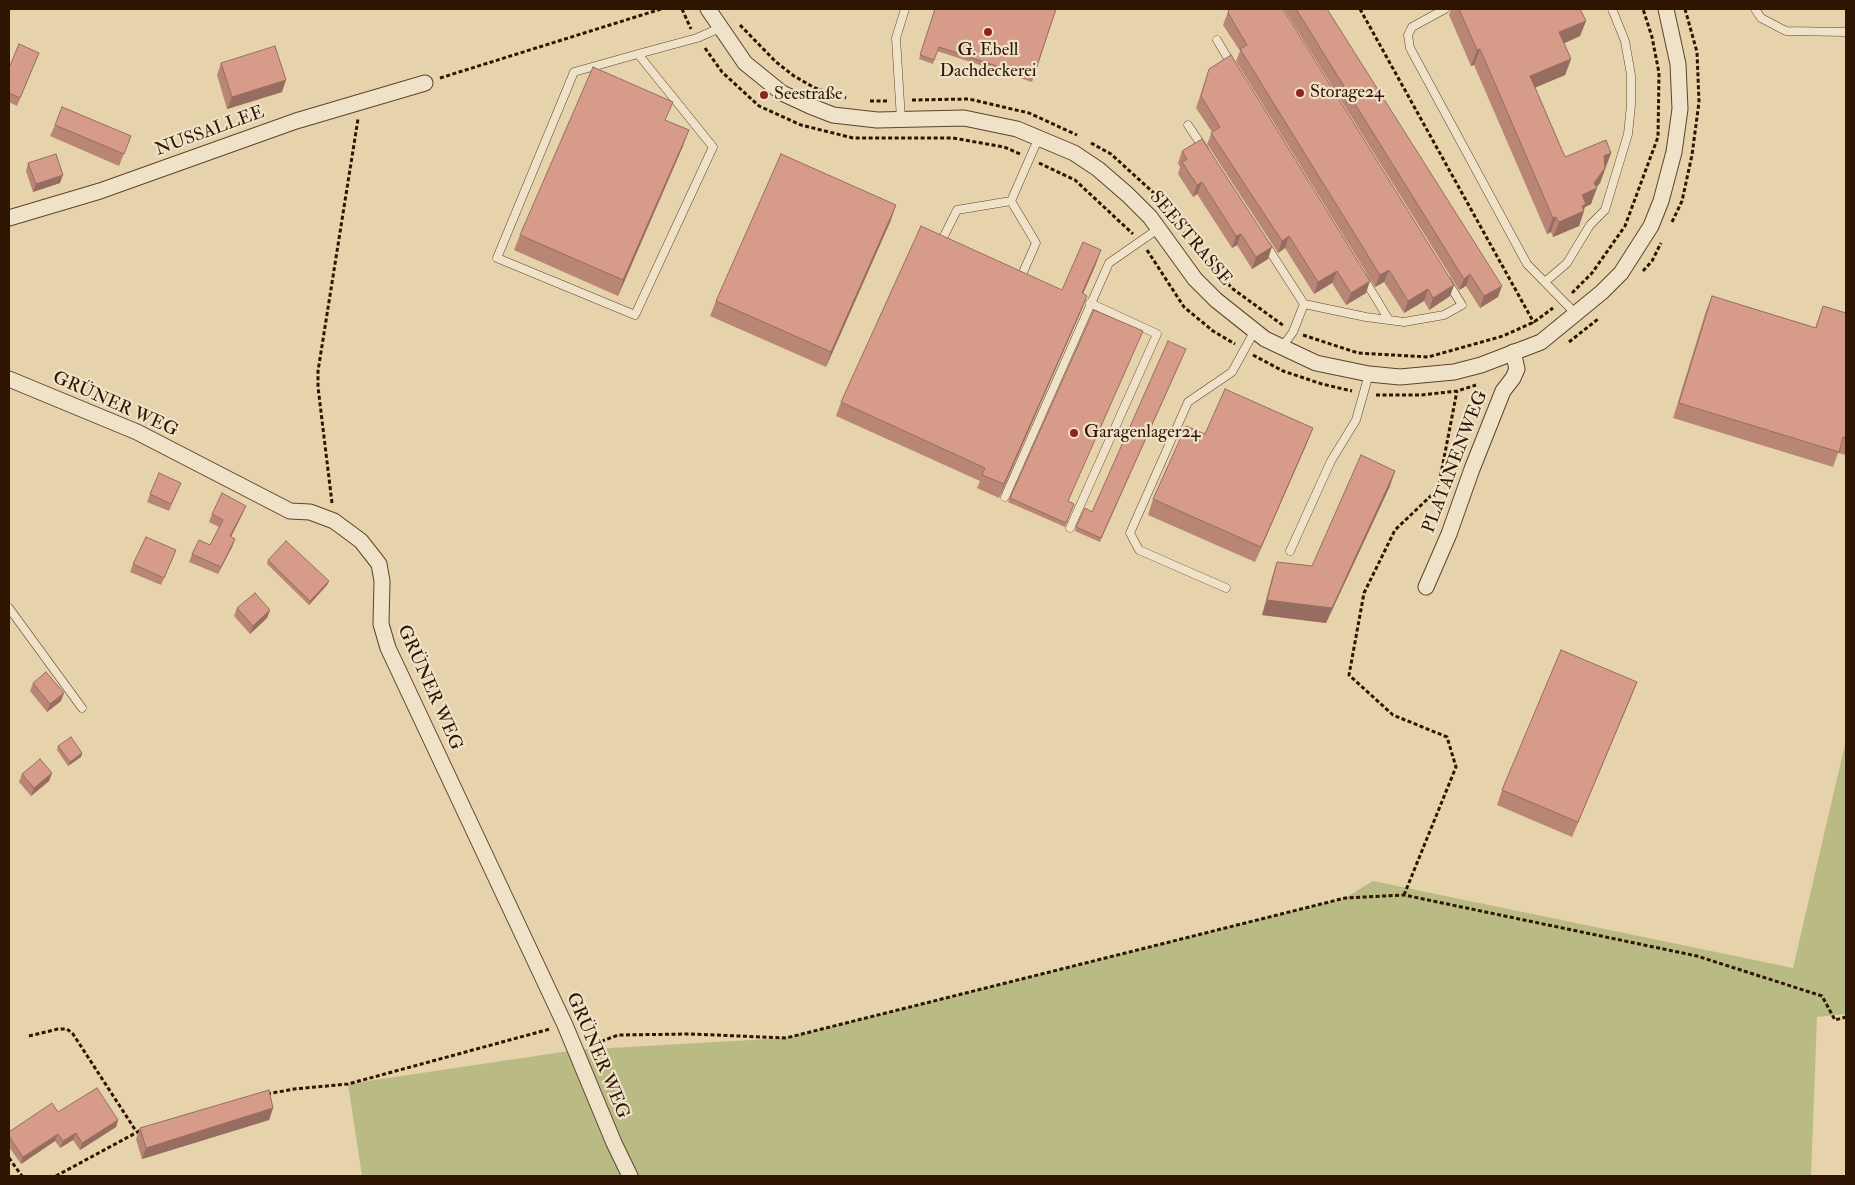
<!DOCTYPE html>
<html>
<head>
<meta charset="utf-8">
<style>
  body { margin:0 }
  #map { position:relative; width:1855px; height:1185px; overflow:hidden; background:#e6d2ab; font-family:"IM FELL Double Pica",serif }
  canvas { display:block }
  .frame { position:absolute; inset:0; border:10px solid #2e1501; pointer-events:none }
</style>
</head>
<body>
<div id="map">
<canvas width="1855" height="1185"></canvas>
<div class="frame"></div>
</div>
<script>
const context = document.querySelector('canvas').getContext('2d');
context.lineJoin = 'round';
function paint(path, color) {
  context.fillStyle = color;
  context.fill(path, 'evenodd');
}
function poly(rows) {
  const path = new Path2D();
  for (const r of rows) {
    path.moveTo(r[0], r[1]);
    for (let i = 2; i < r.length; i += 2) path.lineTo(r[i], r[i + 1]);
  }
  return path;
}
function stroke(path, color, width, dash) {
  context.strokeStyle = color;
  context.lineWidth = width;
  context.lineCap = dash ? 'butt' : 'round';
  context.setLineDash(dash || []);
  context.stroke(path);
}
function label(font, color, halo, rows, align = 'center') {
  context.font = font + ' "IM FELL Double Pica",serif';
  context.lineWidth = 4.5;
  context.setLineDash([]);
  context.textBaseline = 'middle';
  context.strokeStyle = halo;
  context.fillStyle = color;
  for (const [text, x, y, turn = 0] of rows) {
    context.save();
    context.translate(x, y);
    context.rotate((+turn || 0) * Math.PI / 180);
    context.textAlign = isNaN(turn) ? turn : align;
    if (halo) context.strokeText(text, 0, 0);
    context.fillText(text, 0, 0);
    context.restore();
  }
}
const green = poly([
  [1846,740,1846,1014,1817,1017,1811,1176,362,1176,348,1084,576,1050,786,1038,1345,898,1373,881,1793,968]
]);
const path = poly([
  [682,9,691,29],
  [1360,9,1534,323],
  [740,25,776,62,794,76,815,88,846,98],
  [705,48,722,72,759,106,801,125,853,138,953,138,1004,147,1020,154],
  [440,78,661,9],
  [912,100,969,99,1029,113,1077,135],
  [870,101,888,101],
  [1091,143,1111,154,1156,195,1184,233],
  [1039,163,1075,180,1133,234],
  [1672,222,1682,201,1692,155,1699,102,1697,52,1685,9],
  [1147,250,1184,307,1213,331,1235,344],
  [1196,251,1233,289,1284,326],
  [1643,271,1652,261,1661,243],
  [1572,293,1592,273,1625,226,1658,137,1659,73,1652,37,1643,9],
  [1303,335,1358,353,1428,357,1503,336,1534,322,1553,308],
  [1569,342,1598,319],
  [1253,355,1283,371,1322,384,1352,391],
  [1376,395,1422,395,1457,391,1476,385],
  [332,503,318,387,318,371,358,119],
  [1404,895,1456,767,1447,737,1393,715,1349,675,1364,593,1395,530,1438,489,1457,391],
  [29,1036,58,1029,67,1029,73,1034,136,1131],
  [589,1046,618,1035,690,1034,786,1038,1345,898,1404,895,1697,956,1822,996,1835,1020,1846,1017],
  [267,1094,294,1089,348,1084,550,1029],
  [9,1158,22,1176],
  [56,1176,143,1129]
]);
const lane = poly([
  [1445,9,1412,27,1408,35,1410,48,1527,264,1576,314],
  [1755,9,1761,18,1786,31,1846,32],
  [1217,40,1232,65],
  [638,54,713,147,635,315,497,258,574,72,638,54,697,38,720,28],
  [901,120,896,38,905,9],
  [1188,125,1204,149],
  [941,242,957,210,1011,201],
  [1266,245,1304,304],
  [1363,277,1389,320],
  [1020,279,1036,243,1011,201,1039,137],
  [1545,282,1567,263,1590,225,1605,210,1628,134,1631,105,1631,75,1625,41,1612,9],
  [1282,347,1293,332,1304,304,1366,317,1404,322,1444,315,1462,305,1447,281],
  [1005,497,1109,263,1158,229],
  [1070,528,1157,334,1090,303],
  [1290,551,1331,461,1356,420,1369,374],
  [1226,588,1139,550,1130,533,1188,402,1232,372,1254,332],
  [9,608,82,708]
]);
const street = poly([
  [708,9,745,63,782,93,810,106,833,115,877,120,964,118,1017,129,1074,153,1098,169,1128,195,1150,217,1195,279,1216,300,1265,339,1316,363,1369,374,1400,377,1454,372,1481,365,1541,342,1602,292,1621,273,1651,226,1661,201,1674,152,1680,109,1678,64,1666,9],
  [9,218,100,191,296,121,425,83],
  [9,379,137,432,290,511,310,512,334,521,361,541,379,564,382,581,381,624,388,648,565,1025,614,1143,630,1176],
  [1426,587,1449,534,1472,469,1503,391,1513,378,1517,369,1513,352]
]);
const wall = poly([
  [935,9,1056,9,1032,82,937,51,933,64,919,59],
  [1229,9,1454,285,1450,296,1429,310,1424,301,1404,313,1384,282,1375,287,1236,61,1240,51,1223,25],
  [1284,9,1327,9,1498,297,1480,308,1466,286,1459,290],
  [1451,9,1580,9,1586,21,1580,36,1564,43,1571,59,1565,75,1535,87,1565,157,1611,153,1600,183,1596,187,1591,204,1585,207,1579,226,1553,237,1551,232,1547,234,1474,65,1471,66,1449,15],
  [39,53,17,106,9,102,9,68],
  [221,63,282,92,227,109,217,75],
  [1209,69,1366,293,1346,305,1332,283,1314,294,1285,248,1278,253,1207,144,1212,132,1196,108],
  [666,120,683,146,618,296,514,250,520,235],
  [55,125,131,136,119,166,50,136],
  [1182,151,1268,259,1252,269,1237,245,1232,248,1197,194,1193,197,1178,174,1180,167,1178,163],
  [28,163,60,183,33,192,26,171],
  [891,220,826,367,710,316,716,301],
  [1096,264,1083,294,1082,309,999,498,977,488,980,481,836,416,841,402,1062,290],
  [1712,296,1815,328,1823,306,1846,313,1846,455,1838,453,1833,467,1673,418,1706,311],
  [1186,349,1100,542,1075,531,1076,527,1092,512],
  [1205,434,1307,443,1255,562,1148,515,1153,499],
  [181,483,169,511,147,502,150,494],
  [1390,486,1326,623,1262,615,1272,577,1277,562,1312,566],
  [1010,498,1074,504,1065,527,1008,502],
  [243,513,231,537,235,539,232,547,218,574,189,562,192,554,210,545,219,527,209,522,212,514],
  [173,558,161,585,130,572,133,564],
  [268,560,329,581,327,585,309,605,267,564],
  [237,608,270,610,267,618,250,634,234,616],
  [1637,682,1631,697,1572,837,1497,805,1502,790],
  [33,683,61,701,47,712,30,691],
  [58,746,82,753,81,757,68,766,57,750],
  [52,773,49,781,31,796,19,782,22,774],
  [273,1108,269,1120,142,1159,136,1139,140,1128],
  [58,1112,118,1120,116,1127,80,1150,73,1140,60,1148,55,1141,21,1164,9,1147,9,1132]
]);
const shadedWall = poly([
  [1586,21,1580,36,1554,48,1559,32],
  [1480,49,1474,65,1471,66,1477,50],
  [1571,59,1565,75,1525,92,1530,76],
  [286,80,282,92,227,109,232,97],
  [689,130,683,146,618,296,623,280],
  [1611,153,1600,183,1595,189,1597,188,1591,204,1585,207,1583,211,1584,211,1579,226,1553,237,1559,222,1604,156],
  [63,175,60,183,33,192,36,184],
  [1202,182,1197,194,1193,197,1197,185],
  [896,205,891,220,826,367,831,352],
  [1556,217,1551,232,1547,234,1553,218],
  [1241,234,1237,245,1232,248,1236,236],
  [1289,236,1285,248,1278,253,1282,241],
  [1272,247,1268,259,1252,269,1256,257],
  [1101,250,1096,264,1077,307,1082,293],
  [1389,270,1384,282,1375,287,1380,275],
  [1337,271,1332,283,1314,294,1318,282],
  [1470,274,1466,286,1459,290,1464,279],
  [1370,281,1366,293,1346,305,1351,293],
  [1454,285,1450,296,1429,310,1433,298],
  [1502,286,1498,297,1480,308,1484,296],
  [1428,289,1424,301,1404,313,1408,301],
  [1087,296,1082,309,999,498,1004,484],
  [1313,428,1307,443,1255,562,1261,547],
  [1395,471,1390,486,1326,623,1262,615,1267,600,1332,608],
  [246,506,243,513,227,544,230,536],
  [235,539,232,547,218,574,221,567],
  [329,581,327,585,309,605,310,601],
  [270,610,267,618,250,634,253,626],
  [1637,682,1631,697,1572,837,1578,822],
  [64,693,61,701,47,712,50,704],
  [82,753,81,757,68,766,70,762],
  [52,773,49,781,31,796,34,788],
  [273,1108,269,1120,142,1159,146,1148],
  [118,1120,116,1127,80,1150,82,1143],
  [76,1133,73,1140,60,1148,63,1141],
  [58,1134,55,1141,21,1164,23,1157]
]);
const building = poly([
  [935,9,1056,9,1033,78,939,47,934,60,920,55,935,9],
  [1229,9,1283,9,1454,285,1433,298,1428,289,1408,301,1389,270,1380,275,1240,49,1247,45,1228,13,1229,9],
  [1296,9,1327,9,1502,286,1484,296,1470,274,1464,279,1296,9],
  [1459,9,1580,9,1586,21,1559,32,1571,59,1530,76,1565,157,1606,140,1611,153,1604,156,1605,168,1594,183,1597,188,1582,195,1586,204,1582,206,1584,211,1559,222,1556,217,1553,218,1480,49,1477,50,1459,9],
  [19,44,39,53,20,98,9,93,9,68,19,44],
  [275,46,286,80,232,97,221,63,275,46],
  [1231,55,1370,281,1351,293,1337,271,1318,282,1289,236,1282,241,1211,133,1220,127,1201,96,1209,69,1231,55],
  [593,67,673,102,665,120,689,130,623,280,520,235,593,67],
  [62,107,131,136,124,154,55,125,62,107],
  [1202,139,1272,247,1256,257,1241,234,1236,236,1202,182,1197,185,1182,162,1187,159,1182,151,1202,139],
  [56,154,63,175,36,184,28,163,56,154],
  [781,154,896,205,831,352,716,301,781,154],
  [921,226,1062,290,1083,242,1101,250,1082,293,1087,296,1004,484,982,475,985,468,841,402,921,226],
  [1712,296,1816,328,1823,306,1846,313,1846,438,1843,437,1839,452,1679,403,1712,296],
  [1094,310,1143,331,1068,501,1074,504,1066,523,1010,498,1094,310],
  [1168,341,1186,349,1101,538,1076,527,1085,508,1092,512,1168,341],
  [1225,389,1313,428,1261,547,1153,499,1186,426,1205,434,1225,389],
  [1361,455,1395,471,1332,608,1267,600,1277,562,1312,566,1361,455],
  [159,473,181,483,171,504,150,494,159,473],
  [222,493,246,506,230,536,235,539,221,567,192,554,199,540,210,545,223,520,212,514,222,493],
  [146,537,176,550,164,578,133,564,146,537],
  [286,541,329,581,310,601,268,560,286,541],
  [255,593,270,610,253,626,237,608,255,593],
  [1561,650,1637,682,1578,822,1502,790,1561,650],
  [46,672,64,693,50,704,33,683,46,672],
  [71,737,82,753,70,762,58,746,71,737],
  [40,759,52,773,34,788,22,774,40,759],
  [97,1088,118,1120,82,1143,76,1133,63,1141,58,1134,23,1157,9,1136,9,1132,52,1103,58,1112,97,1088],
  [269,1090,273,1108,146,1148,140,1128,269,1090]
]);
const markers = [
  [988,32,5,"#8f2418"],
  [1300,93,5,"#8f2418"],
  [764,95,5,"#8f2418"],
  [1074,433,5,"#8f2418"]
];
const poiNames = [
  ["G. Ebell",988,51,"center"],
  ["Dachdeckerei",988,72,"center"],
  ["Storage24",1310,93],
  ["Seestraße",774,95],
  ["Garagenlager24",1084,433]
];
const streetNames = [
  ["NUSSALLEE",210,132,-20],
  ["SEESTRASSE",1190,239,50],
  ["GRÜNER WEG",115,405,24],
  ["PLATANENWEG",1456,462,-69],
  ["GRÜNER WEG",429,688,66],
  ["GRÜNER WEG",597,1056,67]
];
paint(green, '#baba85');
stroke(lane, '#5c442c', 9);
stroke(street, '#5c442c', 17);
stroke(path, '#2e1501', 3, [4, 2.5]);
stroke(lane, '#efe2c8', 8);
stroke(street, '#efe2c8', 15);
paint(wall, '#b98676');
paint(shadedWall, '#966d60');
paint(building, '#d79c89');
stroke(building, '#966d60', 1);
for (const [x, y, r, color] of markers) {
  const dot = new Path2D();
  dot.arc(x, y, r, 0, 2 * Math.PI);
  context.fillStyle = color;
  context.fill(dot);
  stroke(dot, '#efe2c8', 2);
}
label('18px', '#2e1501', '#efe2c8', poiNames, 'left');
label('18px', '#2e1501', '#efe2c8', streetNames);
</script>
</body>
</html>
